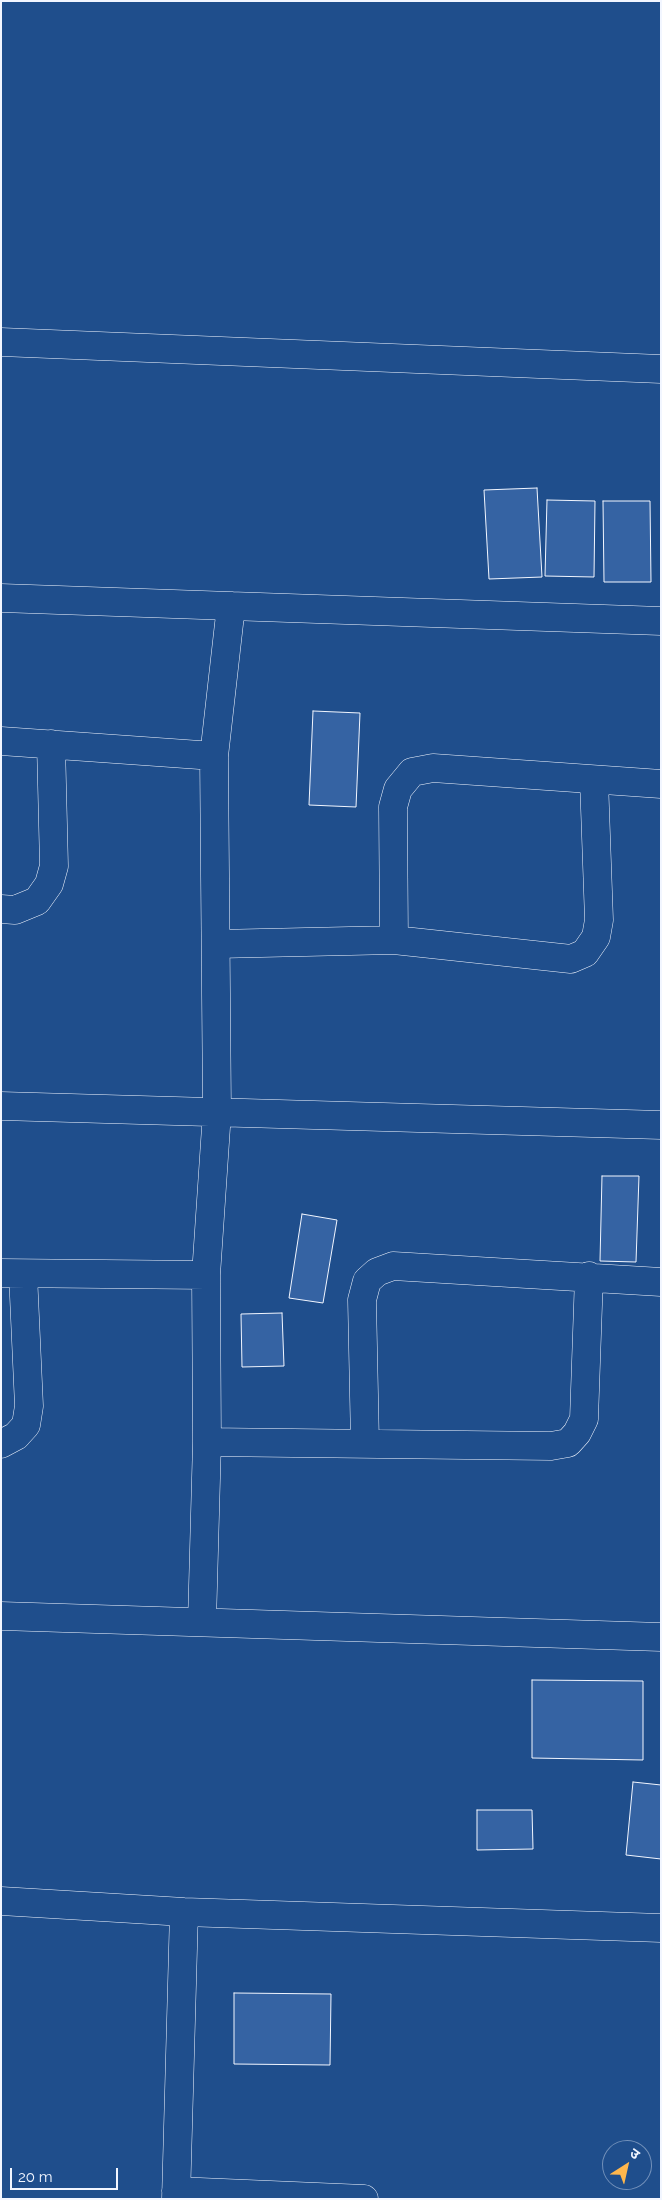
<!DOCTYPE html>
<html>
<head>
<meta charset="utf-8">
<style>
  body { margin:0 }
  #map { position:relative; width:662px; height:2200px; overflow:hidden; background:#1f4e8c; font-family:Raleway,"Noto Sans Devanagari",sans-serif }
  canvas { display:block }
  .frame { position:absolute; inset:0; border:2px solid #f2f6ff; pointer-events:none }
  .north { position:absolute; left:602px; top:2140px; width:50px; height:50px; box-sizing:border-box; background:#1f4e8c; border:1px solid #7391ba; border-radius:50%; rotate:35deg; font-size:14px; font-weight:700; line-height:20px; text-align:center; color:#f2f6ff }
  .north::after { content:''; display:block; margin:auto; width:18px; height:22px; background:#ffb74d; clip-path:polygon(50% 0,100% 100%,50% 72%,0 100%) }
  .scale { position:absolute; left:10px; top:2168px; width:108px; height:22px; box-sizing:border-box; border:2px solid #f2f6ff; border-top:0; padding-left:6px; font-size:15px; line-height:18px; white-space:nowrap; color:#f2f6ff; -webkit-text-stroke:4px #1f4e8c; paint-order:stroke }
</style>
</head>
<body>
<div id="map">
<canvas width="662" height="2200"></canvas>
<div class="frame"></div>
<div class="north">उ</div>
<div class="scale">20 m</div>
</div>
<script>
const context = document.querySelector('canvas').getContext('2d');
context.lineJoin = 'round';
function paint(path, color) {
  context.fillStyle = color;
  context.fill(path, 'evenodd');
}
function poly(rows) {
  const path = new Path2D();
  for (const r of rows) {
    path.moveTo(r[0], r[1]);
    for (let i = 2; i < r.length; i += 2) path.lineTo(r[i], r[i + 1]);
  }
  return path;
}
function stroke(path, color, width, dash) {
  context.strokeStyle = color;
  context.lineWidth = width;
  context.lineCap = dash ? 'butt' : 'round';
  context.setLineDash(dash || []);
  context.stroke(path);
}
const building = poly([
  [537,488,542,577,489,579,484,490,537,488],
  [547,500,595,501,594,577,545,576,547,500],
  [603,501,650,501,651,582,604,582,603,501],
  [313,711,360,713,356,807,309,805,313,711],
  [602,1176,639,1176,636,1262,600,1261,602,1176],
  [302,1214,337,1220,323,1303,289,1298,302,1214],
  [282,1313,284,1366,242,1367,241,1314,282,1313],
  [532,1680,643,1681,643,1760,532,1758,532,1680],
  [633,1782,661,1785,661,1859,626,1855,633,1782],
  [477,1810,532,1810,533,1849,477,1850,477,1810],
  [234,1993,331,1994,330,2065,234,2064,234,1993]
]);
const street = poly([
  [1,342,661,369],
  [1,598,661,621],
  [1,741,214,756],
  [1,909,15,910,37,901,49,884,54,866,51,744],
  [394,940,393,807,398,789,412,772,433,768,661,784],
  [217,944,394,940,571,959,585,953,596,937,599,920,594,780],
  [1,1106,661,1125],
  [1,1273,206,1275],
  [207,1442,551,1446,568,1443,577,1433,584,1419,589,1276],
  [365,1443,362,1300,367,1281,377,1272,393,1266,661,1282],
  [1,1444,16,1436,26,1425,29,1406,23,1274],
  [1,1616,661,1637],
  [202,1622,207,1442,206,1275,217,1112,214,756,231,606],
  [1,1901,184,1912,661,1928],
  [176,2191,364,2199],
  [176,2199,184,1912]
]);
paint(building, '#3563a3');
stroke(building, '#f2f6ff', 1);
stroke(street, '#f2f6ff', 29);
stroke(street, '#1f4e8c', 28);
</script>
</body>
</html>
